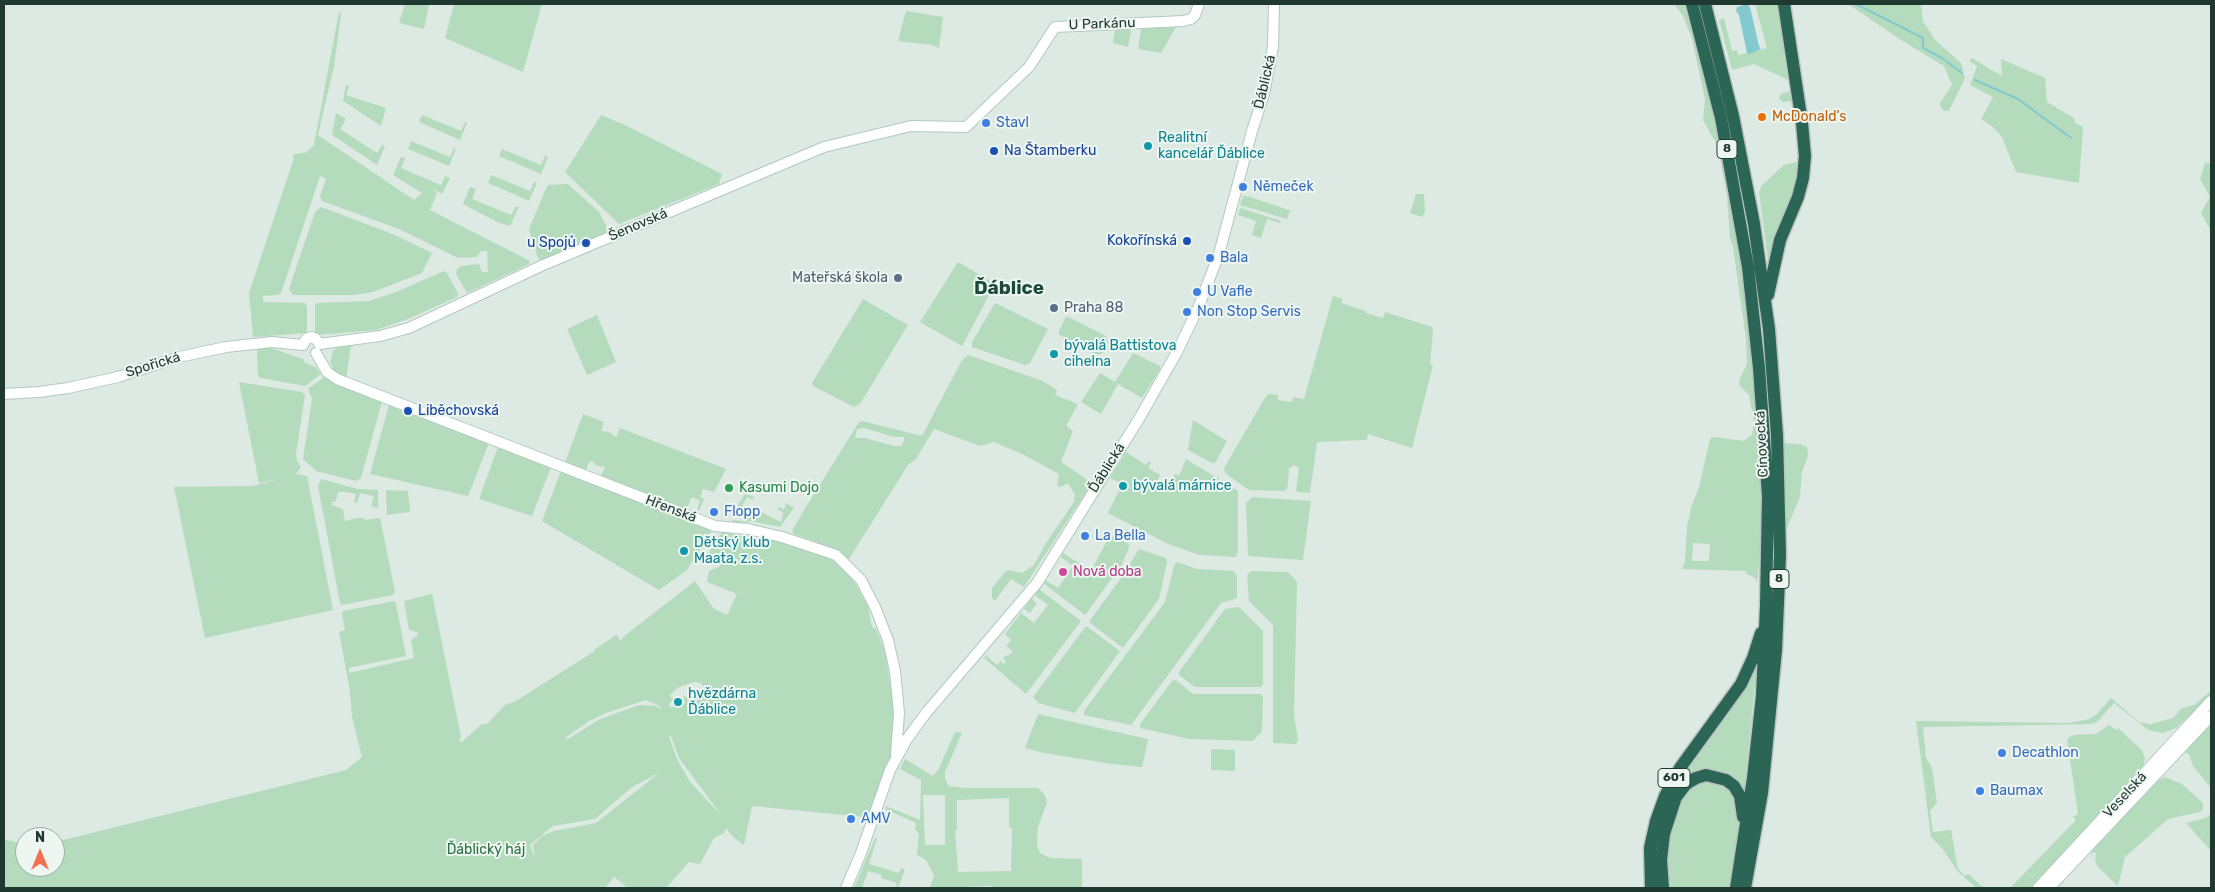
<!DOCTYPE html>
<html>
<head>
<meta charset="utf-8">
<style>
  body { margin:0 }
  #map { position:relative; width:2215px; height:892px; overflow:hidden; background:#dde9e3; font-family:Rubik,sans-serif }
  canvas { display:block }
  .frame { position:absolute; inset:0; border:5px solid #1f3830; pointer-events:none }
  .north { position:absolute; left:15px; top:827px; width:50px; height:50px; box-sizing:border-box; background:#edf6f1; border:1px solid #9baaa4; border-radius:50%; rotate:0deg; font-size:14px; font-weight:700; line-height:20px; text-align:center; color:#1f3830 }
  .north::after { content:''; display:block; margin:auto; width:18px; height:22px; background:#f46f50; clip-path:polygon(50% 0,100% 100%,50% 72%,0 100%) }
</style>
</head>
<body>
<div id="map">
<canvas width="2215" height="892"></canvas>
<div class="frame"></div>
<div class="north">N</div>
</div>
<script>
const context = document.querySelector('canvas').getContext('2d');
context.lineJoin = 'round';
function paint(path, color) {
  context.fillStyle = color;
  context.fill(path, 'evenodd');
}
function poly(rows) {
  const path = new Path2D();
  for (const r of rows) {
    path.moveTo(r[0], r[1]);
    for (let i = 2; i < r.length; i += 2) path.lineTo(r[i], r[i + 1]);
  }
  return path;
}
function stroke(path, color, width, dash) {
  context.strokeStyle = color;
  context.lineWidth = width;
  context.lineCap = dash ? 'butt' : 'round';
  context.setLineDash(dash || []);
  context.stroke(path);
}
function label(font, color, halo, rows, align = 'center') {
  context.font = font + ' Rubik,sans-serif';
  context.lineWidth = 4;
  context.setLineDash([]);
  context.textBaseline = 'middle';
  context.strokeStyle = halo;
  context.fillStyle = color;
  for (const [text, x, y, turn = 0] of rows) {
    context.save();
    context.translate(x, y);
    context.rotate((+turn || 0) * Math.PI / 180);
    context.textAlign = isNaN(turn) ? turn : align;
    if (halo) context.strokeText(text, 0, 0);
    context.fillText(text, 0, 0);
    context.restore();
  }
}
const green = poly([
  [405,4,429,4,424,29,399,23],
  [454,4,542,4,523,72,445,38],
  [1674,4,1685,4,1715,117,1740,250,1757,411,1759,450,1762,533,1757,583,1755,578,1745,573,1747,571,1682,569,1685,561,1687,527,1691,508,1699,487,1710,439,1714,437,1744,441,1752,435,1754,422,1749,395,1739,385,1740,378,1747,364,1746,339,1733,247,1730,238,1727,196,1718,147,1703,120,1705,99,1692,39,1683,16],
  [1693,543,1710,544,1709,561,1692,561],
  [1755,4,1777,4,1788,80,1754,64,1732,70,1719,20,1724,18,1732,51,1737,50,1738,55,1767,48],
  [1848,4,1921,4,1923,21,1935,40,1961,63,1965,78,1949,111,1944,111,1940,106,1940,103,1952,85,1944,66,1904,42],
  [906,11,943,17,939,48,932,45,898,41],
  [339,12,341,14,334,66,318,135,414,200,422,193,393,175,401,157,405,158,401,168,441,185,445,176,450,178,442,194,433,189,437,193,430,210,530,261,529,264,467,293,456,274,457,269,461,266,479,264,482,272,488,272,487,251,481,251,477,257,458,258,399,229,322,201,320,196,326,179,320,176,281,293,277,295,263,296,263,302,305,303,307,307,307,333,253,337,249,293,294,158,292,155,307,152,314,145],
  [1176,27,1161,53,1138,49,1141,29],
  [1115,29,1130,29,1131,32,1128,47,1113,43],
  [1972,58,2002,76,2001,59,2045,78,2047,102,2074,118,2075,123,2083,127,2079,183,2016,172,2002,137,1993,127,1981,119,1993,97,1970,85,1977,66,1969,61],
  [346,85,349,86,346,95,386,108,381,126,343,101],
  [1793,90,1799,125,1799,180,1768,260,1759,192,1762,185,1784,165,1797,162,1798,147,1792,101,1783,102,1779,98,1781,94],
  [336,113,346,119,340,129,377,153,382,145,385,146,377,165,332,135],
  [422,115,461,131,465,122,467,123,460,140,419,122],
  [601,115,625,125,722,174,719,184,619,224,565,172],
  [411,141,450,157,454,148,456,149,449,166,408,149],
  [502,149,541,165,545,156,548,157,541,174,499,156],
  [2205,163,2211,163,2211,231,2201,213,2210,197,2200,179],
  [491,175,530,191,534,182,537,183,529,201,488,183],
  [568,184,599,212,609,231,542,261,538,258,529,229,547,186,549,185],
  [470,187,476,189,472,199,511,215,516,206,519,207,510,226,499,223,463,204],
  [1416,194,1424,194,1425,212,1422,217,1410,213],
  [1243,196,1247,196,1295,212,1290,211,1287,219,1240,205],
  [321,207,395,235,432,253,422,273,373,292,354,295,293,295,289,289,315,212],
  [1240,208,1281,221,1280,223,1267,219,1261,238,1252,235,1256,221,1238,215],
  [958,262,995,284,962,346,920,322],
  [444,271,447,273,458,294,457,297,408,319,376,330,317,335,315,332,315,305,317,303,369,301,396,292],
  [1333,296,1343,299,1341,303,1366,311,1366,313,1383,318,1385,312,1432,327,1433,332,1430,364,1433,365,1412,448,1368,434,1367,440,1317,442,1310,493,1298,492,1296,490,1299,468,1294,465,1289,468,1288,484,1287,489,1283,491,1249,490,1225,473,1224,468,1266,396,1269,394,1278,395,1278,400,1292,402,1293,397,1304,399],
  [863,299,908,325,860,404,854,407,813,386,812,383],
  [995,303,1048,329,1030,363,1025,365,972,347,972,342],
  [597,315,616,362,587,375,567,329],
  [1066,316,1106,336,1108,342,1102,354,1095,354,1058,334],
  [339,346,351,346,346,379,334,371,330,362,333,351],
  [260,347,268,347,303,359,305,363,315,367,321,374,305,386,261,378,258,376,257,350],
  [1133,353,1160,366,1160,369,1142,398,1118,384,1101,414,1081,402,1100,373,1115,382],
  [968,355,1043,381,1057,390,1055,395,1078,404,1066,426,1073,431,1061,462,1092,483,1024,587,1011,579,995,601,992,598,992,588,1007,570,1022,573,1034,565,1046,543,1074,502,1075,495,1068,483,1061,487,1057,486,1059,474,1024,455,994,442,980,446,934,429,916,459,908,465,849,559,833,548,794,534,792,531,801,515,859,422,862,421,922,436,962,360],
  [864,428,894,437,904,437,904,441,901,446,894,446,865,438,855,438,857,429],
  [324,377,382,401,361,478,356,481,316,471,303,459,312,399,308,389],
  [239,382,302,392,305,395,296,453,297,461,301,467,296,474,307,476,333,610,205,638,174,487,253,486,278,479,259,483],
  [389,405,489,443,468,496,370,474],
  [583,414,604,422,601,431,609,432,616,437,620,428,726,469,714,492,703,489,700,497,704,499,699,511,697,510,700,501,694,498,691,498,687,509,601,476,605,467,603,466,602,467,596,465,592,461,589,462,586,470,565,462],
  [1193,420,1227,441,1215,463,1212,463,1188,450],
  [1783,443,1799,444,1807,447,1808,455,1802,472,1800,497,1784,535],
  [498,447,551,467,532,516,479,499],
  [1126,452,1146,465,1149,461,1151,462,1148,468,1160,475,1157,482,1167,488,1175,474,1179,476,1186,459,1238,491,1238,553,1235,557,1199,555,1168,544,1108,513,1122,484,1110,478],
  [561,471,710,529,711,532,687,570,659,590,542,521],
  [321,479,358,489,378,490,378,508,371,506,374,496,360,493,357,503,354,502,356,494,346,492,338,492,336,501,332,502,332,505,343,509,345,521,358,518,364,518,365,520,380,518,395,592,393,595,342,605,340,603,318,486],
  [386,490,408,491,410,512,387,515],
  [745,494,754,497,753,500,747,497,742,506,754,511,755,509,781,522,783,512,778,510,778,507,784,509,786,503,794,508,780,527,750,521,749,522,733,522,732,520,744,521,745,516,734,511],
  [1252,497,1311,501,1303,560,1248,556,1246,503],
  [722,532,757,539,766,537,834,559,848,571,868,606,872,627,876,629,885,651,894,707,891,758,872,813,864,817,752,806,744,845,731,835,726,828,724,833,714,838,700,864,689,862,666,888,628,888,614,877,605,888,4,888,4,839,25,845,25,867,55,867,55,842,346,770,362,757,352,717,350,691,339,632,345,630,342,614,343,611,394,601,396,603,406,656,349,668,349,673,414,658,411,640,418,635,417,632,409,630,404,601,432,594,461,737,459,740,462,742,482,724,487,724,505,705,514,702,595,651,594,650,616,635,621,641,623,637,695,581,714,609,727,615,737,594,707,582,709,571,721,566,706,557],
  [694,682,701,683,704,687,700,692,686,697,683,696,685,703,669,708,670,702,680,698,671,698,670,695,677,688],
  [646,700,660,706,661,709,656,706,639,705,600,719,568,739,565,738,589,721,606,713],
  [669,736,671,736,679,758,721,815,690,782,677,759],
  [659,773,596,823,554,831,542,836,533,845,535,858,530,845,553,826,595,819,632,787],
  [1110,535,1129,544,1129,548,1121,566,1085,615,1043,583,1045,580,1058,588,1073,566,1061,557,1063,553,1091,571],
  [1139,549,1166,558,1167,562,1159,599,1123,648,1089,622,1123,575],
  [1177,562,1197,569,1233,571,1237,576,1237,598,1221,603,1131,725,1084,715,1084,711,1165,602,1174,566],
  [1251,571,1288,572,1297,582,1294,715,1298,740,1296,744,1273,743,1273,625,1249,601,1247,575],
  [1039,589,1081,621,1026,694,984,658,986,655,997,665,1001,661,1004,664,1006,662,1003,658,1006,655,1008,656,1013,651,1006,646,1011,640,1005,634],
  [1035,595,1048,605,1034,623,1021,613,1024,609,1030,613,1037,603,1032,599],
  [1239,607,1263,631,1263,684,1261,687,1195,687,1179,675,1179,672,1225,609],
  [1086,626,1120,651,1075,713,1038,703,1033,697],
  [1757,664,1744,792,1730,776,1713,770,1694,773,1679,783,1678,778],
  [1176,680,1193,694,1260,694,1263,696,1262,731,1253,741,1190,739,1140,728,1140,724,1172,681],
  [2211,691,2211,696,2189,719,2187,718,2176,728,2163,733,2148,730,2114,703,2097,722,2091,724,1923,727,1926,758,1932,768,1937,803,1930,811,1933,832,1951,830,1958,869,1965,876,1968,874,1984,888,1977,888,1958,872,1942,848,1931,837,1916,721,2070,723,2089,719,2097,714,2111,698,2139,722,2151,724,2173,718,2182,708,2194,705],
  [1038,714,1148,739,1142,767,1112,764,1044,753,1025,748],
  [2211,721,2211,788,2193,766,2189,754,2185,753,2187,748],
  [2109,725,2116,730,2118,728,2142,750,2145,758,2143,768,2033,888,2010,888,2076,820,2073,817,2078,814,2067,739,2073,735,2096,734],
  [955,732,962,733,945,772,945,779,949,786,965,788,1038,788,1045,795,1047,802,1038,827,1037,846,1040,853,1050,858,1082,859,1082,888,993,888,992,886,930,888,934,875,926,860,917,855,919,834,915,829,916,823,885,809,886,806,920,820,921,780,900,769,905,759,933,776,938,770],
  [923,795,945,795,945,845,925,845],
  [1009,798,1009,828,1012,828,1011,871,958,872,955,831,957,830,957,800],
  [1211,749,1235,750,1235,771,1211,770],
  [2165,777,2182,784,2203,803,2203,809,2200,812,2168,819,2125,857,2118,886,2098,867,2095,860,2096,853,2093,852,2091,859,2092,851,2155,782],
  [1712,778,1735,792,1741,815,1729,888,1667,888,1665,869,1674,811,1689,786],
  [2209,815,2211,818,2211,851,2186,823,2206,818],
  [875,838,877,838,869,864,899,873,901,868,905,869,898,888,896,888,897,883,881,878,882,875,868,871,862,888,854,888]
]);
const water = poly([
  [1747,4,1750,7,1759,46,1761,49,1749,54,1747,53,1739,15,1736,11,1737,7]
]);
const stream = poly([
  [1856,4,1923,38,1923,48,1942,58,1962,73],
  [1975,80,2018,99,2071,138]
]);
const secondary = poly([
  [319,344,380,336,409,328,541,266,824,147,911,126,966,127,1029,67,1055,27,1183,21,1191,19,1195,15,1199,4],
  [303,345,306,339,311,337,316,339,319,344],
  [316,353,327,372,337,379,715,526,748,529,782,537,836,555,861,580,875,607,888,640,895,671,899,713,896,755],
  [4,394,39,392,68,388,118,377,179,357,226,347,272,342,303,345],
  [846,888,861,853,890,770,907,739,926,713,1037,583,1140,417,1177,352,1199,306,1219,254,1252,131,1264,94,1273,47,1274,4],
  [2038,888,2211,701],
  [2049,888,2211,716]
]);
const highway = poly([
  [1692,4,1721,118,1748,267,1759,368,1768,496,1766,606,1762,696,1753,778,1736,888],
  [1705,4,1733,116,1754,224,1769,329,1777,435,1780,555,1776,650,1762,793,1745,888],
  [1768,295,1780,240,1798,197,1803,178,1805,156,1802,123,1784,4],
  [1651,888,1650,848,1656,821,1665,796,1680,768,1741,684,1753,658,1761,633],
  [1663,888,1661,860,1664,834,1676,797,1686,784,1696,778,1706,775,1726,780,1734,786,1740,796,1743,817]
]);
const markers = [
  [1762,117,5,"#e8710a"],
  [986,123,5,"#3f7fe0"],
  [1148,146,5,"#0f9aa8"],
  [994,151,5,"#1a4fb4"],
  [1243,187,5,"#3f7fe0"],
  [1187,241,5,"#1a4fb4"],
  [586,243,5,"#1a4fb4"],
  [1210,258,5,"#3f7fe0"],
  [898,278,5,"#5c6f8a"],
  [1197,292,5,"#3f7fe0"],
  [1054,308,5,"#5c6f8a"],
  [1187,312,5,"#3f7fe0"],
  [1054,354,5,"#0f9aa8"],
  [408,411,5,"#1a4fb4"],
  [1123,486,5,"#0f9aa8"],
  [729,488,5,"#2e9e5b"],
  [714,512,5,"#3f7fe0"],
  [1085,536,5,"#3f7fe0"],
  [684,551,5,"#0f9aa8"],
  [1063,572,5,"#d1479c"],
  [678,702,5,"#0f9aa8"],
  [2002,753,5,"#3f7fe0"],
  [1980,791,5,"#3f7fe0"],
  [851,819,5,"#3f7fe0"]
];
const shields = [
  [1727,149,20],
  [1779,579,20],
  [1674,778,32]
];
const shieldNames = [
  ["8",1727,149],
  ["8",1779,579],
  ["601",1674,778]
];
const streetNames = [
  ["U Parkánu",1102,24,-2],
  ["Ďáblická",1265,82,-77],
  ["Šenovská",638,225,-23],
  ["Spořická",153,365,-17],
  ["Cínovecká",1762,444,-93],
  ["Ďáblická",1107,468,-58],
  ["Hřenská",671,509,21],
  ["Veselská",2125,795,-47]
];
const foodNames = [
  ["McDonald's",1772,117]
];
const shopNames = [
  ["Stavl",996,123],
  ["Němeček",1253,187],
  ["Bala",1220,258],
  ["U Vafle",1207,292],
  ["Non Stop Servis",1197,312],
  ["Flopp",724,512],
  ["La Bella",1095,536],
  ["Decathlon",2012,753],
  ["Baumax",1990,791],
  ["AMV",861,819]
];
const cultureNames = [
  ["Realitní",1158,138],
  ["kancelář Ďáblice",1158,154],
  ["bývalá Battistova",1064,346],
  ["cihelna",1064,362],
  ["bývalá márnice",1133,486],
  ["Dětský klub",694,543],
  ["Maata, z.s.",694,559],
  ["hvězdárna",688,694],
  ["Ďáblice",688,710]
];
const transitNames = [
  ["Na Štamberku",1004,151],
  ["Kokořínská",1177,241,"right"],
  ["u Spojů",576,243,"right"],
  ["Liběchovská",418,411]
];
const serviceNames = [
  ["Mateřská škola",888,278],
  ["Praha 88",1064,308,"left"]
];
const leisureNames = [
  ["Kasumi Dojo",739,488]
];
const hotelNames = [
  ["Nová doba",1073,572]
];
const parkNames = [
  ["Ďáblický háj",486,850]
];
const districtNames = [
  ["Ďáblice",1009,289]
];
paint(green, '#b5dbbd');
paint(water, '#83c9d0');
stroke(stream, '#83c9d0', 2);
stroke(secondary, '#b0c9be', 12);
stroke(highway, '#bcc3c1', 15);
stroke(secondary, '#fff', 10);
stroke(highway, '#2a6555', 12);
for (const [x, y, r, color] of markers) {
  const dot = new Path2D();
  dot.arc(x, y, r, 0, 2 * Math.PI);
  context.fillStyle = color;
  context.fill(dot);
  stroke(dot, '#edf6f1', 2);
}
for (const [x, y, w] of shields) {
  const box = new Path2D();
  box.roundRect(x - w / 2, y - 9.5, w, 19, 4);
  context.fillStyle = '#edf6f1';
  context.fill(box);
  stroke(box, '#1f3830', 1);
}
label('bold 12px', '#1f3830', null, shieldNames);
label('14px', '#1f3830', '#edf6f1', streetNames);
label('14px', '#c56008', '#edf6f1', foodNames, 'left');
label('14px', '#366cbe', '#edf6f1', shopNames, 'left');
label('14px', '#0d838f', '#edf6f1', cultureNames, 'left');
label('14px', '#164399', '#edf6f1', transitNames, 'left');
label('14px', '#4e5e75', '#edf6f1', serviceNames, 'right');
label('14px', '#27864d', '#edf6f1', leisureNames, 'left');
label('14px', '#b23c85', '#edf6f1', hotelNames, 'left');
label('14px', '#296f40', '#edf6f1', parkNames);
label('bold 19px', '#1b4a3c', '#edf6f1', districtNames);
</script>
</body>
</html>
